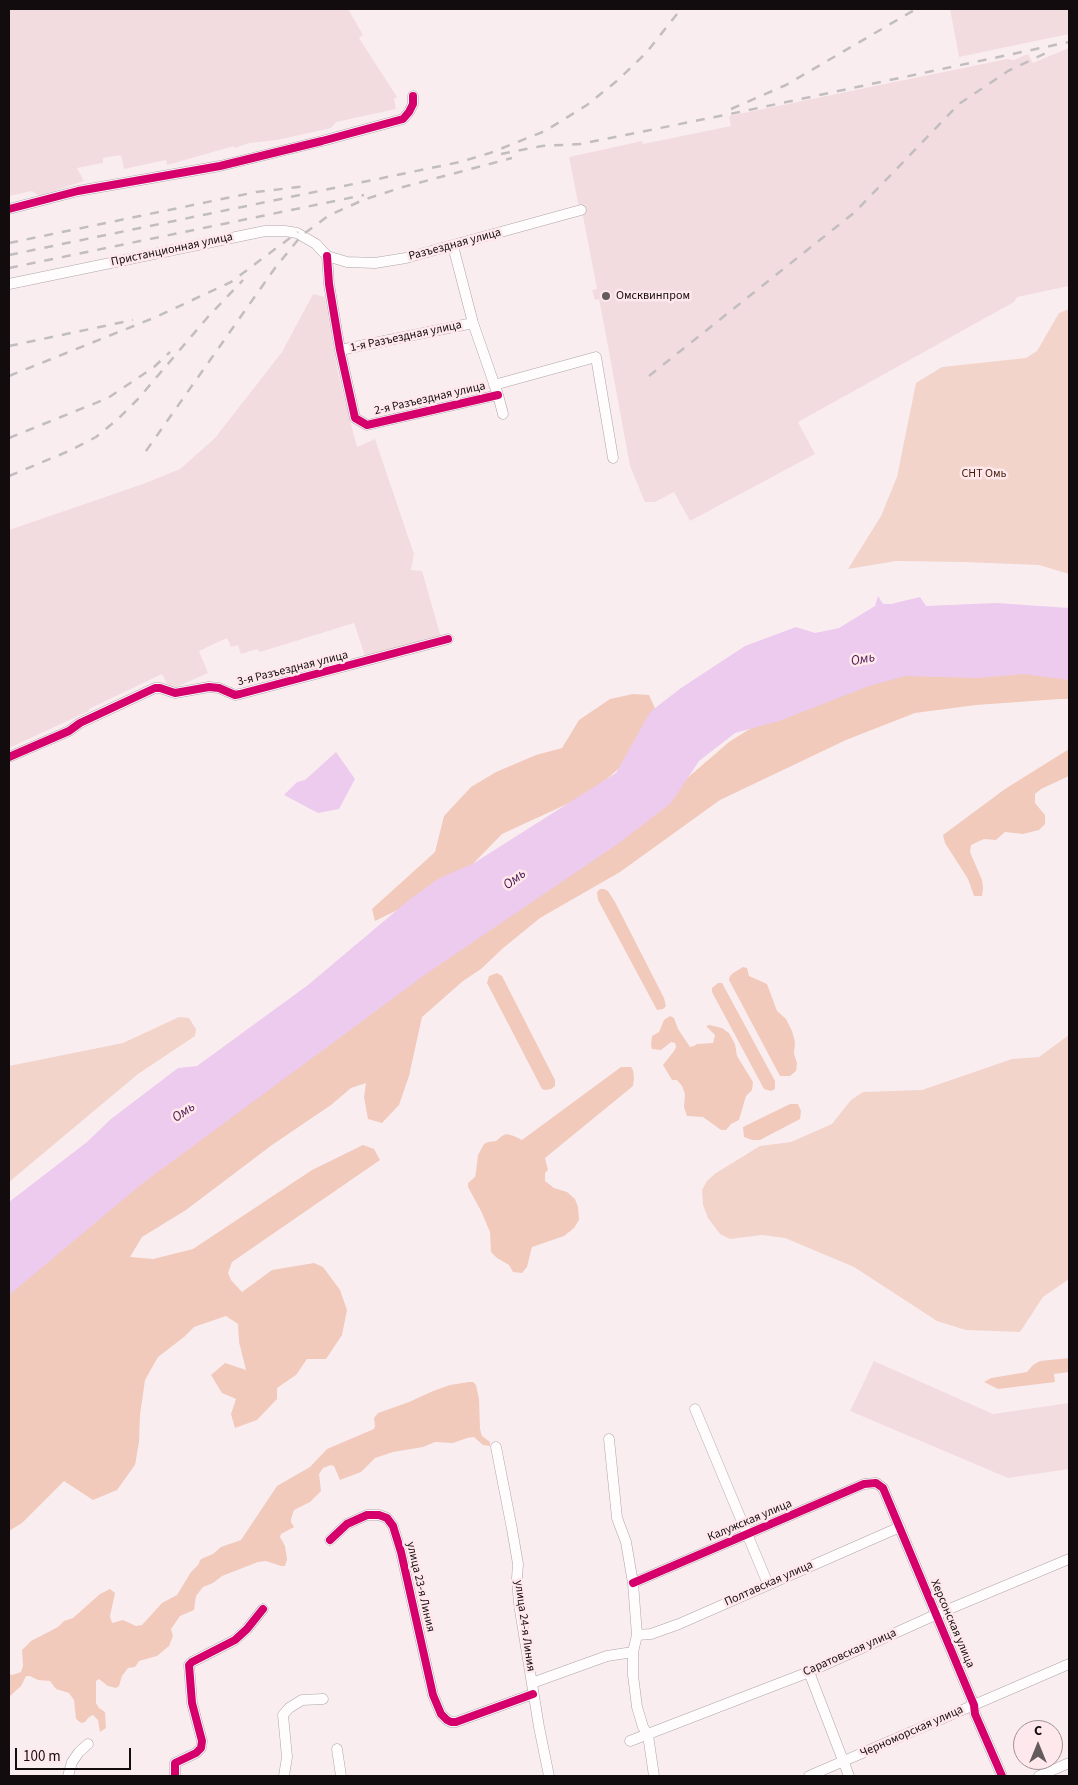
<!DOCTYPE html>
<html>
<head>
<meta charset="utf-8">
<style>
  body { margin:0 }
  #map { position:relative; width:1078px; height:1785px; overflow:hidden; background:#faedf0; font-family:"Source Sans 3",sans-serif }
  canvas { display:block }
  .frame { position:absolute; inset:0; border:10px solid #130c0e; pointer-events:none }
  .north { position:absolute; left:1013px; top:1720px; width:50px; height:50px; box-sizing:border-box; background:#ffe8ec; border:1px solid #a19093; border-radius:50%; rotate:0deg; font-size:14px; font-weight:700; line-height:20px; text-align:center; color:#130c0e }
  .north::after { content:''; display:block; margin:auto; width:18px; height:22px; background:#645b5d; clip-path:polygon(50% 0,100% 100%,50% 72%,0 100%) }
  .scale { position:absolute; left:15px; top:1748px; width:116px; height:22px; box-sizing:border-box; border:2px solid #130c0e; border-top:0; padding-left:6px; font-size:15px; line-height:18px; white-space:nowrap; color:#130c0e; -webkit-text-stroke:4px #ffe8ec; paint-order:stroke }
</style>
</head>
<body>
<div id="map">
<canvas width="1078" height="1785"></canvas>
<div class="frame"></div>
<div class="north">С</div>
<div class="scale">100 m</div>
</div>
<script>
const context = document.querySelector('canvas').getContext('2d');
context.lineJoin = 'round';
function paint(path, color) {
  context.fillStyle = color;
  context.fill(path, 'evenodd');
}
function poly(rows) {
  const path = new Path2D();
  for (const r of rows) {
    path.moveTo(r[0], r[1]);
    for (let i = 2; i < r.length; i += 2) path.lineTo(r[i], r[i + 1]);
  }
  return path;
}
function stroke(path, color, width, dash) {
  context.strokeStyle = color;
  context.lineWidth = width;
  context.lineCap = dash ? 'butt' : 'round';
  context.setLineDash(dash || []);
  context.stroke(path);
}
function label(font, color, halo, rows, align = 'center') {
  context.font = font + ' "Source Sans 3",sans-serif';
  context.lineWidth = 5;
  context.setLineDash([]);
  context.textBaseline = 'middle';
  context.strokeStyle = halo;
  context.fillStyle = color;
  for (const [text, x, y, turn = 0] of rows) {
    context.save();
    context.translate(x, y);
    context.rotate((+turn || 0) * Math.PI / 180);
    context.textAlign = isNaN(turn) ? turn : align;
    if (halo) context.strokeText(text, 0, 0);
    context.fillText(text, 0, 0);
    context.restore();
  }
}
const built = poly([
  [9,9,348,9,363,35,359,38,397,97,394,99,396,109,336,122,331,128,277,140,249,143,235,148,234,146,167,165,166,160,124,169,121,155,103,158,103,163,77,168,84,181,39,196,32,191,9,196],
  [950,9,1069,9,1069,34,959,57],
  [1069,48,1069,286,1017,297,1014,302,798,422,815,454,690,521,674,492,655,502,645,502,630,466,604,325,599,299,595,300,592,290,597,289,583,216,578,203,569,157,642,141,643,144,731,126,729,116,1007,59,1014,60,1028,54,1033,63],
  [313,294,325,297,338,373,357,447,375,439,414,554,411,570,422,571,441,637,365,656,354,623,260,652,257,649,241,654,238,645,231,647,227,638,199,651,208,673,170,690,162,674,89,709,89,711,9,748,9,530,143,484,180,469,215,438,282,352],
  [874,1361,993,1414,1069,1403,1069,1469,1008,1478,850,1411]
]);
const green = poly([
  [1069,309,1069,574,1039,565,965,562,896,561,848,569,881,516,897,477,916,383,942,367,1026,358,1037,351,1059,313],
  [179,1017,189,1018,196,1029,195,1036,138,1074,9,1182,9,1066,123,1043],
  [1069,1035,1069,1279,1043,1297,1020,1332,966,1330,937,1321,854,1267,785,1238,762,1235,730,1239,720,1234,708,1218,703,1205,702,1190,707,1181,716,1173,760,1146,791,1142,832,1124,851,1100,863,1092,922,1090,1012,1059,1039,1057]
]);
const forest = poly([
  [897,673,1069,673,1069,699,1060,699,976,705,915,713,846,740,720,800,620,872,540,918,502,949,481,969,463,981,422,1017,409,1076,399,1105,382,1123,368,1119,364,1097,366,1083,351,1088,331,1105,272,1145,186,1210,142,1237,130,1257,153,1259,193,1249,312,1170,363,1145,374,1149,380,1160,232,1262,228,1273,231,1280,242,1292,272,1270,314,1263,323,1267,340,1290,347,1310,342,1335,326,1359,307,1359,296,1375,277,1388,277,1399,257,1420,235,1428,231,1414,236,1399,222,1393,211,1375,225,1363,246,1370,239,1342,238,1324,226,1316,194,1327,184,1337,158,1357,145,1380,140,1415,139,1442,135,1465,117,1490,93,1500,64,1481,22,1523,9,1531,9,1280,25,1263,649,811,729,742,767,718],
  [633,694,649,695,657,713,634,755,591,793,502,834,464,873,428,895,375,921,372,909,435,852,444,816,471,787,496,772,536,755,562,748,579,720,610,699],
  [1069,749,1069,776,1041,789,1035,794,1035,803,1045,815,1045,824,1039,830,1023,834,1005,832,996,840,984,839,971,845,970,852,982,880,983,888,982,896,974,896,968,879,945,843,943,835,1005,789],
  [600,889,604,889,608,891,615,902,664,998,666,1006,663,1009,657,1010,598,900,597,892],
  [743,967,747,968,749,976,767,984,777,1011,786,1019,792,1031,795,1042,794,1054,797,1063,796,1071,790,1076,780,1076,729,980,730,976,733,973],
  [497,973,502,976,555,1080,555,1086,551,1089,545,1090,542,1089,487,983,489,976],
  [718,983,722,983,775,1081,775,1089,771,1091,764,1089,712,992,712,988],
  [670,1016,674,1018,678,1029,690,1047,694,1046,697,1044,713,1043,715,1035,706,1026,710,1025,722,1028,729,1033,735,1044,737,1056,753,1082,752,1090,746,1096,739,1120,731,1124,726,1130,721,1130,703,1117,687,1116,684,1107,685,1094,682,1086,677,1080,672,1080,663,1065,674,1051,676,1047,675,1043,671,1042,661,1050,652,1049,651,1045,652,1036,659,1032,664,1020],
  [621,1067,631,1067,633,1070,634,1078,633,1086,545,1158,548,1170,545,1173,545,1181,554,1188,567,1192,575,1199,578,1207,579,1220,574,1228,564,1236,532,1247,527,1267,522,1273,513,1272,509,1265,497,1258,491,1252,490,1232,481,1211,468,1187,468,1183,475,1177,476,1172,478,1155,484,1144,488,1142,496,1141,502,1136,506,1134,514,1136,522,1140],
  [790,1104,798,1104,801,1111,800,1119,760,1140,752,1140,744,1137,743,1127],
  [1069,1358,1069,1372,1054,1374,1055,1382,998,1389,984,1382,991,1378,1027,1372,1033,1365,1040,1361],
  [469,1382,473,1382,476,1385,479,1399,480,1429,482,1436,490,1442,490,1446,483,1445,474,1437,467,1438,453,1443,435,1442,423,1447,393,1452,375,1458,361,1472,340,1480,334,1466,331,1465,323,1468,319,1474,321,1491,310,1502,294,1510,291,1519,291,1522,294,1527,281,1534,280,1537,285,1546,287,1559,285,1566,281,1566,266,1561,258,1562,222,1576,213,1583,203,1587,196,1596,194,1610,180,1616,171,1629,173,1636,169,1646,157,1656,139,1661,135,1667,128,1668,122,1676,119,1686,116,1688,108,1686,99,1679,96,1681,96,1703,99,1708,105,1712,106,1728,100,1732,98,1720,93,1715,89,1717,85,1722,81,1723,76,1719,74,1700,69,1693,56,1689,50,1681,38,1680,30,1676,26,1676,21,1686,9,1697,9,1674,12,1675,21,1672,23,1666,22,1650,31,1641,58,1627,64,1621,73,1618,100,1594,110,1589,115,1593,110,1616,112,1623,123,1620,136,1626,142,1625,162,1603,177,1595,191,1572,198,1565,201,1559,213,1554,221,1547,241,1540,277,1486,310,1467,327,1449,374,1429,375,1426,374,1418,378,1413,409,1402,433,1391,450,1385]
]);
const water = poly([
  [878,596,883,604,891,604,920,597,926,606,996,603,1069,608,1069,680,1024,674,977,678,905,676,869,686,779,721,735,733,699,761,671,803,619,843,426,974,143,1183,9,1295,9,1202,87,1142,111,1119,178,1068,197,1066,308,985,409,900,438,879,474,863,616,773,650,712,681,688,745,646,796,627,815,633,839,628,875,606],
  [336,752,355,779,339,809,318,813,284,795,297,782,305,780]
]);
const minor = poly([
  [9,209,78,191,220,166,322,141,403,119,409,112,413,104,413,96],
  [453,246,473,323,498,395,503,414],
  [327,256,329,284,340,350,355,418,367,425,498,395],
  [327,256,347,262,375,263,406,258,581,210],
  [9,284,265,231,285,231,297,233,316,244,327,256],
  [340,350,473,323],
  [494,385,596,357,613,458],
  [9,757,69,731,80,723,155,688,160,688,175,693,209,687,219,688,235,695,240,694,448,639],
  [695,1409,768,1584],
  [609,1439,617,1518,626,1542,633,1583,637,1635,633,1652,633,1675,637,1707,643,1727,648,1735,654,1776],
  [496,1447,512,1529,518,1564,517,1578,519,1604,539,1727,549,1776],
  [330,1540,347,1524,367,1515,379,1515,387,1518,393,1526,401,1552,433,1695,441,1714,447,1720,451,1722,456,1722,533,1694],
  [633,1583,864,1484,876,1483,883,1488,974,1705,975,1714,1002,1776],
  [637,1635,651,1634,679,1624,900,1527],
  [809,1672,849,1776],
  [532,1683,607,1656,633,1652],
  [630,1741,809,1672,935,1615,1069,1559],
  [337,1749,341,1776],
  [68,1776,72,1762,79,1752,88,1744],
  [175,1776,175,1763,196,1753,201,1748,202,1741,192,1703,189,1665,192,1662,235,1640,247,1629,263,1609],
  [284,1776,287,1757,283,1715,289,1708,302,1700,323,1699],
  [809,1776,1069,1664],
  [1039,1776,1069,1763]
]);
const rail = poly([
  [731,109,786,85,916,9],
  [501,154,542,146,580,144,730,114,1069,42],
  [9,243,256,192,307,186],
  [9,255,460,162,490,153,545,131,587,105,618,80,646,53,681,9],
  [9,268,364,195],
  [9,346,133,320],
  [9,376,156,317,231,282,298,232],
  [649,376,855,212,959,104,1008,71,1048,52],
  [9,438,108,398,154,367,170,352],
  [146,451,275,268,301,236,328,216,363,200,403,187,512,158],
  [9,476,69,451,96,437,118,419,138,399,207,318,243,280]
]);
const cycleway = poly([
  [9,209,78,191,220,166,322,141,403,119,409,112,413,104,413,96],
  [327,256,329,284,340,350,355,418,367,425,498,395],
  [9,757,69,731,80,723,155,688,160,688,175,693,209,687,219,688,235,695,240,694,448,639],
  [330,1540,347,1524,367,1515,379,1515,387,1518,393,1526,401,1552,433,1695,441,1714,447,1720,451,1722,456,1722,533,1694],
  [633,1583,864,1484,876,1483,883,1488,974,1705,975,1714,1002,1776],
  [175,1776,175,1763,196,1753,201,1748,202,1741,192,1703,189,1665,192,1662,235,1640,247,1629,263,1609]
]);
const markers = [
  [606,296,5,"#645b5d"]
];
const streetNames = [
  ["Разъездная улица",455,245,-15],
  ["Пристанционная улица",172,250,-12],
  ["1-я Разъездная улица",406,337,-12],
  ["2-я Разъездная улица",430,399,-13],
  ["3-я Разъездная улица",293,669,-14],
  ["Калужская улица",750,1521,-23],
  ["Полтавская улица",769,1584,-24],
  ["улица 23-я Линия",420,1587,77],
  ["Херсонская улица",952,1624,67],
  ["улица 24-я Линия",524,1626,82],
  ["Саратовская улица",850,1653,-24],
  ["Черноморская улица",912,1732,-24]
];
const poiNames = [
  ["Омсквинпром",616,296]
];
const parkNames = [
  ["СНТ Омь",984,474]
];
const waterNames = [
  ["Омь",863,660,-11],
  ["Омь",515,880,-37],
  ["Омь",184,1113,-34]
];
paint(built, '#f3dce0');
paint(green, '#f2d4cb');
paint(forest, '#f1cabc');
paint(water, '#edcbee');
stroke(minor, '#aea5a7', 11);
stroke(minor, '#fefcfd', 10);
stroke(rail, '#c2bec0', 2.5, [9, 9]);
stroke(cycleway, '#d6006c', 8);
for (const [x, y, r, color] of markers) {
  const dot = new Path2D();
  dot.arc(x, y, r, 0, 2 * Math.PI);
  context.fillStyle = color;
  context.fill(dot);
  stroke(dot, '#ffe8ec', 2);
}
label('12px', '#130c0e', '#ffe8ec', streetNames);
label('12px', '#130c0e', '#ffe8ec', poiNames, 'left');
label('12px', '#461f0b', '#ffe8ec', parkNames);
label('italic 14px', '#4b1852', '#ffe8ec', waterNames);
</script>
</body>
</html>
